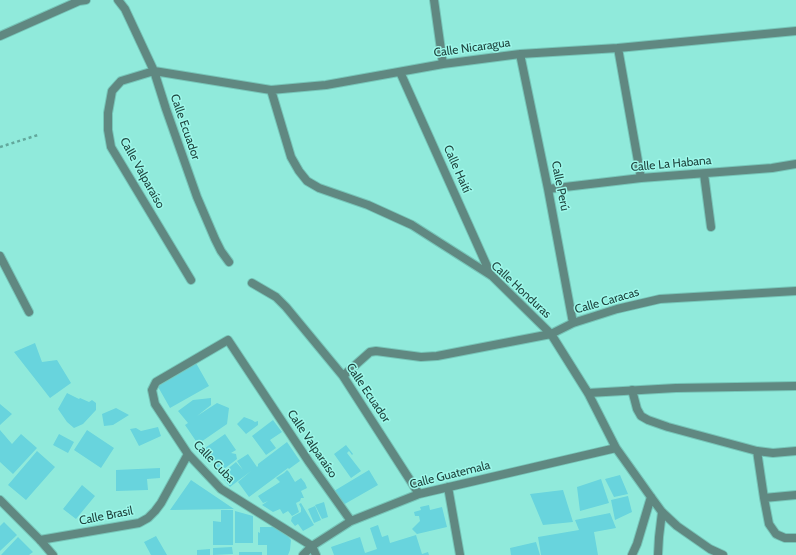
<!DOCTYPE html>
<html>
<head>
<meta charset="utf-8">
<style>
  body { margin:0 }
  canvas { display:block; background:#90eadb }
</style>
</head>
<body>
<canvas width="796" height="555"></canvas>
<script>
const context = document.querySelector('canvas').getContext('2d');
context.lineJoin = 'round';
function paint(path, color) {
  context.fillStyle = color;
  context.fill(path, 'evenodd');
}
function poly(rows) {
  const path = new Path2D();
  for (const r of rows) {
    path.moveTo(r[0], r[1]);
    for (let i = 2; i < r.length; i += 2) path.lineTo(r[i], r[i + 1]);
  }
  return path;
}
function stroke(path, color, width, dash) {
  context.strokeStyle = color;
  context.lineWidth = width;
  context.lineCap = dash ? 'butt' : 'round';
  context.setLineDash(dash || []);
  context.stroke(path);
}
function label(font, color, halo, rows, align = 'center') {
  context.font = font + ' Cabin,sans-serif';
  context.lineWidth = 3;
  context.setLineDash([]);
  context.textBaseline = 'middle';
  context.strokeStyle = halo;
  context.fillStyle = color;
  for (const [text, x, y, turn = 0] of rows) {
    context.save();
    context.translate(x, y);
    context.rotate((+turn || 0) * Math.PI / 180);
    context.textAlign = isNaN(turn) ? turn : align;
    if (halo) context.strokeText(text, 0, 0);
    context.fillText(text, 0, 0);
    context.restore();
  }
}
const building = poly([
  [35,343,42,362,57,360,71,383,50,398,14,352],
  [196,363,209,386,170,408,157,385],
  [67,393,79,399,80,398,89,402,92,400,96,403,96,410,83,424,74,428,67,422,58,409],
  [211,398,211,405,197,416,217,403,229,408,227,424,198,444,185,425,188,423,178,411,193,400],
  [0,404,12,414,0,425],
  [116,408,129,415,113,425,104,426,102,414],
  [244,417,252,420,255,422,258,421,258,425,246,434,237,424],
  [273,420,282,432,270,440,276,448,266,455,252,436],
  [158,427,161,436,139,446,130,429,136,428,141,431],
  [0,430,12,444,21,434,37,448,13,474,0,462],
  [87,430,114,448,101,468,74,450],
  [59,434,74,442,68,453,53,445],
  [225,434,236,450,231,453,236,454,237,459,220,472,215,465,222,460,215,464,205,448],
  [287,442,300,461,289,469,288,468,249,497,238,482,251,471,230,487,220,475,236,462,243,470,237,461,248,454,257,467,258,466,258,464],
  [346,445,353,454,352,455,349,451,347,453,361,471,351,478,334,454],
  [37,451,55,467,26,500,8,485],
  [160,468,160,478,147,479,148,490,116,491,116,470],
  [287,470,289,472,295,482,301,478,305,483,307,488,301,491,304,498,301,498,300,501,296,503,299,512,292,516,288,511,283,514,280,509,273,512,262,505,268,501,263,503,258,496,280,482,276,478,284,473],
  [369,470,378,485,343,505,334,491],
  [620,475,628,494,614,497,605,479],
  [601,479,609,503,580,511,577,487],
  [191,480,234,509,170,510],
  [82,485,95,496,76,519,63,509],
  [563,490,573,522,543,525,530,494],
  [628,496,632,512,615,520,611,500],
  [324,502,328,517,322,519,315,505],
  [301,503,314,525,303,531,298,524,295,526,291,521,292,517,301,512,301,508,299,504],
  [429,505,430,510,442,507,447,527,417,534,412,529,420,521,419,516,415,516,414,512,421,510,420,507],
  [315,506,321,520,314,523,308,509],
  [221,510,233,510,233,545,213,545,213,521,221,522],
  [235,511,253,516,253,543,235,543],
  [610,513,616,528,594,532,598,555,541,555,538,537,579,530,575,520],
  [4,522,17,535,0,551,0,526],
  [378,525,382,537,388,535,390,543,416,535,422,554,428,552,429,555,334,555,331,547,360,537,365,553,377,549,370,528],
  [260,527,280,527,291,540,290,550,288,555,267,555,267,545,258,545,258,532,260,533],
  [156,536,167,555,151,555,144,542],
  [18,537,33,552,29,555,1,555],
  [536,542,540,555,511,555,510,548],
  [232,547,233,554,213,555,213,548],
  [210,549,210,555,197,555,197,550],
  [239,552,262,552,262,555,239,555]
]);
const path = poly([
  [0,147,38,135]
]);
const lane = poly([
  [632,390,637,409,641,416,648,420,668,427,757,451,773,453,796,451],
  [757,451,764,498,769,524,776,534,778,535,785,538,796,538],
  [764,498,796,495]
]);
const street = poly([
  [118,0,125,9,154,71,166,109,197,197,215,239,221,251,229,262],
  [434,0,443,64],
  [0,36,79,1,86,0],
  [618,48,641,178],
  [520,54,548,189,573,323],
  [400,72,491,275],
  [271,90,291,157,299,171,307,181,319,188,368,205,412,225,492,276,551,334,588,393,616,448,651,497,662,512,677,526,710,549,723,555],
  [704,174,711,227],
  [548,189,641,178,772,168,796,164],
  [0,256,29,312],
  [191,280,111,147,108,130,108,113,112,91,121,81,154,71,271,90,326,85,443,64,520,54,618,48,796,31],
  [252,283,276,297,286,307,343,376,419,494],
  [343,376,370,352,376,351,421,357,437,356,551,334,573,323,617,309,660,299,796,291],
  [588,393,676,388,796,386],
  [448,487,460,555],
  [0,500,40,540,53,555],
  [40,540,139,523,148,518,155,511,161,503,188,454],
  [303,555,312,546,351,521,419,494,616,448],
  [316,555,312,546,221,489,188,454,155,404,152,390,156,382,228,340,309,462,351,521],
  [632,555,637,544,651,497],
  [658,555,659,537,662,512]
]);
const streetNames = [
  ["Calle Nicaragua",472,48,-8],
  ["Calle Ecuador",185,127,71],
  ["Calle La Habana",671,164,-5],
  ["Calle Haití",457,169,66],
  ["Calle Valparaíso",142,173,61],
  ["Calle Perú",560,186,79],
  ["Calle Honduras",521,290,43],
  ["Calle Caracas",607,301,-16],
  ["Calle Ecuador",368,393,56],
  ["Calle Valparaíso",312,444,56],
  ["Calle Cuba",214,462,46],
  ["Calle Guatemala",450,475,-14],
  ["Calle Brasil",106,516,-11]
];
paint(building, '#68d4dd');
stroke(lane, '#77c6b9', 10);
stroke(street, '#77c6b9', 10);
stroke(path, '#62a89c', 2.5, [3, 3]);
stroke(lane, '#608881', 8);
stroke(street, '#608881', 8);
label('12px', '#1f453f', '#9df7e9', streetNames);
</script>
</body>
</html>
